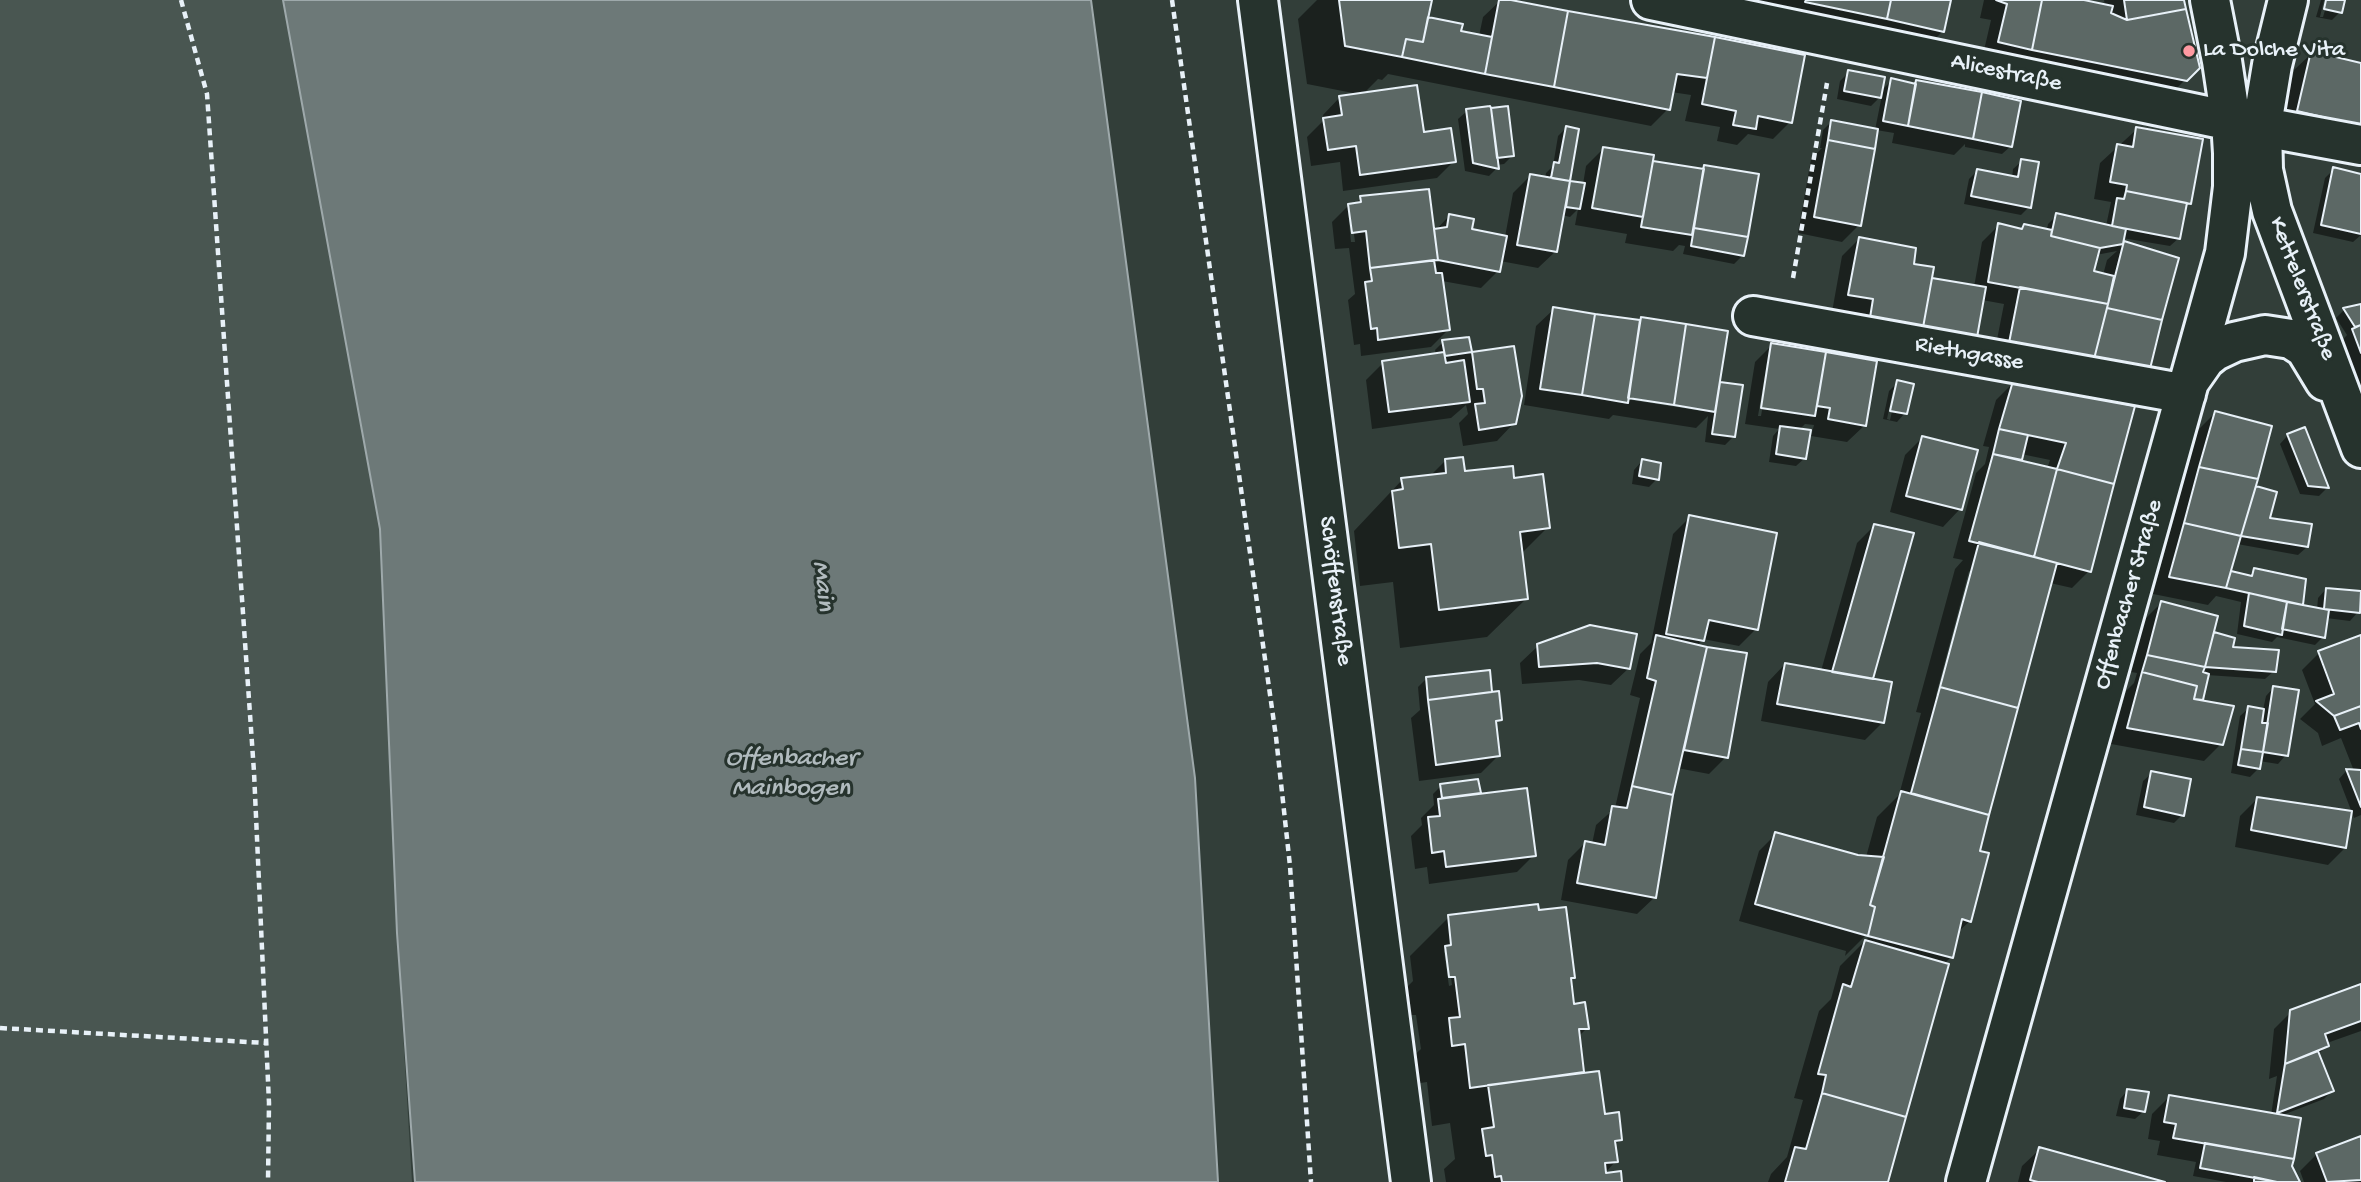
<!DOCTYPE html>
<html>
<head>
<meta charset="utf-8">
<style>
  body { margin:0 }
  canvas { display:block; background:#323e39 }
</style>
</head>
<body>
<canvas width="2361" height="1182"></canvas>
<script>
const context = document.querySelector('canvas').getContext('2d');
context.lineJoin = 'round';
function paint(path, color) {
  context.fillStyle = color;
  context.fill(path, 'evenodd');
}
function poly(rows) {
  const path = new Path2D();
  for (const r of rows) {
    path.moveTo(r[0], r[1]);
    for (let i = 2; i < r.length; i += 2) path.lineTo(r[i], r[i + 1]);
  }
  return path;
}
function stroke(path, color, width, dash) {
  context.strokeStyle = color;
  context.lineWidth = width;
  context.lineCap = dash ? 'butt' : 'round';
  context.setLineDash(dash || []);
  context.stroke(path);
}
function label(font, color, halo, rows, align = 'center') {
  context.font = font + ' "Gochi Hand",sans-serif';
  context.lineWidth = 6;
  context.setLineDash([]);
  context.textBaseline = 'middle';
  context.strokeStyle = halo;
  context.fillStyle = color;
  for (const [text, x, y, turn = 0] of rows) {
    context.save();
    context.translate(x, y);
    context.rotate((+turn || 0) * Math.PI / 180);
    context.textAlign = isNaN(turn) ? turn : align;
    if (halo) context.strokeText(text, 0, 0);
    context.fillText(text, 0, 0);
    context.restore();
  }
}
const green = poly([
  [0,0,283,0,380,529,397,933,412,1182,0,1182]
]);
const water = poly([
  [283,0,1091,0,1195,778,1218,1182,415,1182,397,933,380,529,283,0]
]);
const shadow = poly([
  [1317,0,1430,0,1426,18,1460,32,1479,36,1483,17,1501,0,1803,57,1790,122,1773,139,1748,134,1737,145,1717,141,1720,127,1685,121,1691,95,1671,92,1668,109,1651,126,1388,74,1382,80,1378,79,1363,94,1422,134,1454,161,1437,178,1343,191,1340,162,1311,166,1307,137,1324,120,1323,115,1340,97,1358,94,1307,84,1298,19],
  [1702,0,1950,0,1943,31,1926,48],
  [1984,0,2075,0,2105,6,2104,0,2183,0,2198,67,2168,97,1982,59,1991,20,1980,18],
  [2321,0,2324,0,2320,17,2323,17,2328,0,2343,0,2340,12,2332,20,2316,17],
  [2312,53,2361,64,2361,146,2281,128,2294,70],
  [1849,72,1880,92,1892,80,1913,85,1917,82,2011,146,2002,154,1965,147,1965,144,1954,155,1892,143,1894,133,1876,130,1859,225,1842,242,1798,233,1811,159,1822,148,1820,148,1823,130,1832,121,1875,130,1882,95,1871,106,1837,99,1840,81],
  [1467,111,1513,155,1504,164,1497,165,1497,168,1489,176,1465,171,1458,119],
  [1566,128,1569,183,1583,184,1586,166,1603,149,1651,162,1701,170,1705,167,1743,255,1734,264,1683,254,1685,246,1679,245,1673,251,1625,243,1627,234,1575,225,1578,209,1570,217,1562,215,1556,251,1538,268,1500,261,1498,271,1481,288,1442,281,1448,330,1431,347,1361,356,1360,344,1354,345,1348,300,1355,294,1349,248,1335,249,1332,222,1349,205,1355,204,1361,198,1433,233,1449,216,1469,230,1505,237,1513,193,1530,176,1545,178,1546,173,1553,166,1558,136],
  [1348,212,1351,212,1355,242,1351,242],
  [2137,129,2190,203,2184,208,2179,238,2170,246,2122,238,2120,247,2124,243,2147,372,1992,365,2004,304,1982,300,1974,342,1832,312,1842,256,1859,239,1912,265,1930,279,1974,287,1982,242,1999,225,2020,230,2024,226,2047,230,2048,224,2057,215,2106,226,2111,202,2094,199,2100,163],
  [2117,251,2107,260,2103,275,2092,272,2096,255],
  [2022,161,2029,207,2021,215,1964,204,1969,179,1977,171,2012,178,2013,169],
  [2334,169,2361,176,2361,235,2353,242,2313,233,2325,178],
  [2361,306,2361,413,2336,347,2347,335,2336,318,2344,310],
  [1554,309,1638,322,1641,319,1718,384,1741,387,1734,436,1725,445,1705,442,1708,416,1696,428,1613,415,1609,419,1524,405,1536,326],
  [1620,395,1702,408,1702,411,1619,398],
  [1468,339,1470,354,1513,348,1514,423,1497,441,1463,446,1459,423,1468,414,1466,405,1451,418,1372,429,1366,380,1383,363,1436,355,1435,350,1443,342],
  [1772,345,1875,362,1865,425,1847,442,1811,436,1814,425,1805,424,1799,430,1805,458,1796,466,1769,462,1773,436,1779,429,1745,424,1755,362],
  [1767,362,1770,362,1761,416,1758,416],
  [1898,382,1905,413,1897,422,1883,419,1889,391],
  [1893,390,1897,390,1890,420,1887,419],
  [2013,383,2133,407,2089,571,2072,588,2050,583,1978,852,1970,921,1957,933,1951,957,1944,964,1886,1182,1768,1182,1771,1174,1787,1157,1803,1100,1794,1098,1819,1011,1831,999,1840,966,1872,934,1867,934,1845,956,1846,951,1739,921,1759,851,1776,834,1866,857,1877,817,1899,795,1921,713,1916,712,1955,569,1963,560,1953,558,1976,473,1985,464,1989,447,1983,446,1996,400],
  [2021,454,2050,460,2047,469,2018,462],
  [1969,571,1973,571,1939,696,1936,695],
  [2215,413,2251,494,2256,488,2268,519,2307,547,2298,555,2237,544,2229,573,2247,577,2254,570,2304,580,2301,606,2317,610,2318,598,2326,589,2358,612,2350,621,2326,618,2323,637,2315,645,2277,637,2272,642,2237,634,2241,602,2216,596,2208,605,2153,594,2198,430],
  [2288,435,2327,488,2319,496,2300,494,2280,444],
  [1922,438,1960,509,1943,527,1890,512,1905,455],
  [1445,461,1548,527,1521,554,1526,599,1487,637,1400,648,1393,582,1360,586,1354,531,1402,480,1429,477],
  [1642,461,1657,479,1649,487,1632,484,1634,470],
  [1690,517,1756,629,1739,646,1703,639,1698,645,1745,655,1726,757,1709,774,1677,768,1655,897,1637,914,1561,900,1568,860,1585,843,1592,844,1596,825,1615,808,1640,698,1630,695,1640,654,1651,643,1673,534],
  [1874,526,1871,680,1882,723,1865,740,1761,721,1768,682,1785,664,1821,671,1857,543],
  [2161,603,2210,638,2214,634,2231,648,2274,671,2265,679,2207,675,2199,702,2221,744,2204,761,2111,744,2126,691,2134,683,2137,673,2131,672,2144,620],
  [2361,636,2361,815,2354,818,2339,779,2347,770,2354,771,2341,738,2322,746,2318,733,2300,719,2315,704,2302,670,2319,653],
  [1538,646,1629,668,1611,685,1579,680,1522,684,1520,663],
  [1426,679,1490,694,1500,719,1495,725,1498,756,1481,773,1419,781,1411,718,1420,710,1418,687],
  [2274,687,2286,755,2278,764,2259,761,2258,769,2250,777,2231,773,2240,716,2249,708,2263,710,2266,696],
  [2152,773,2182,815,2174,823,2136,815,2143,781],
  [1441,786,1479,793,1475,796,1534,855,1517,872,1429,884,1427,867,1415,869,1411,836,1422,825,1421,818,1434,805,1433,794],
  [2257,799,2345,848,2328,865,2235,847,2240,816],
  [1538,912,1573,977,1569,980,1573,1006,1587,1028,1578,1037,1583,1074,1603,1116,1620,1140,1614,1146,1616,1161,1603,1175,1620,1182,1446,1182,1444,1169,1455,1159,1450,1123,1432,1126,1427,1082,1414,1084,1411,1058,1421,1049,1416,1015,1411,1015,1407,987,1413,981,1410,956,1449,917],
  [1447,947,1452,985,1449,986,1444,951],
  [2361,986,2361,1031,2327,1043,2327,1045,2318,1055,2332,1091,2324,1099,2280,1116,2291,1166,2298,1182,2226,1182,2193,1176,2196,1162,2157,1155,2160,1141,2148,1139,2152,1114,2169,1097,2271,1115,2277,1076,2269,1079,2274,1029,2291,1012],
  [2128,1090,2144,1111,2135,1119,2116,1116,2120,1099],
  [2361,1138,2361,1182,2304,1182,2300,1171,2317,1154],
  [2040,1149,2158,1182,2018,1182,2022,1166]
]);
const building = poly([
  [1339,0,1432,0,1423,42,1406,39,1402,57,1345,46,1339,0],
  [1499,0,1511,0,1568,11,1554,87,1485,74,1499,0],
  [1806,0,1891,0,1887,19,1805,2,1806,0],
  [1891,0,1951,0,1944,32,1887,19,1891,0],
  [1996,0,2042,0,2032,50,1998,42,2007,4,1996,0],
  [2042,0,2084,0,2113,6,2111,13,2127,20,2186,9,2200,68,2187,81,2032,50,2042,0],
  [2124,0,2184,0,2186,9,2127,20,2124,0],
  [2326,0,2345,0,2342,13,2324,9,2326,0],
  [1568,11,1715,37,1707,78,1677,74,1670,110,1554,87,1568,11],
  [1428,17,1463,24,1461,31,1492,37,1485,74,1402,57,1406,39,1423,42,1428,17],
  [1715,37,1805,55,1792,123,1758,116,1756,129,1733,125,1736,111,1702,104,1715,37],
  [2311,51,2361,63,2361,126,2297,111,2311,51],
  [1848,70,1885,77,1881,98,1844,91,1848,70],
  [1891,78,1916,84,1908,126,1883,121,1891,78],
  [1916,80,1982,92,1973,139,1908,126,1916,80],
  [1417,85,1424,132,1451,128,1456,162,1360,175,1356,146,1328,150,1323,118,1342,115,1339,96,1417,85],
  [1982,92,2021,101,2012,147,1973,139,1982,92],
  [1490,106,1491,108,1499,169,1473,163,1466,109,1490,106],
  [1508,106,1514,156,1497,158,1491,108,1508,106],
  [1831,120,1878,129,1875,149,1828,140,1831,120],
  [1566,126,1579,129,1570,181,1551,178,1554,162,1559,163,1566,126],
  [2136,127,2203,139,2191,204,2126,191,2127,185,2110,182,2117,144,2133,147,2136,127],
  [1828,140,1875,149,1861,226,1814,217,1828,140],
  [1603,147,1654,155,1643,217,1592,208,1603,147],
  [2021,159,2039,162,2031,208,1971,196,1977,169,2018,177,2021,159],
  [1653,161,1704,169,1692,235,1641,227,1653,161],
  [1704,165,1759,174,1748,237,1694,228,1704,165],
  [2333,167,2361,174,2361,234,2321,225,2333,167],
  [1530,174,1570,181,1557,252,1517,245,1530,174],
  [1570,181,1585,183,1580,209,1566,207,1570,181],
  [1429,189,1438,260,1370,268,1366,231,1352,233,1348,204,1361,202,1360,196,1429,189],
  [2126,191,2187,203,2180,239,2112,226,2117,198,2124,199,2126,191],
  [2056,213,2126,229,2123,244,2100,248,2051,236,2056,213],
  [1449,214,1474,219,1472,229,1507,236,1500,272,1438,260,1434,229,1447,227,1449,214],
  [1998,223,2022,229,2024,224,2052,230,2051,236,2100,248,2094,271,2114,276,2108,304,1988,282,1998,223],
  [1694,228,1748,237,1744,256,1691,246,1694,228],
  [1859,237,1916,248,1914,264,1934,267,1922,333,1869,324,1873,299,1848,295,1859,237],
  [2124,241,2179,258,2162,320,2107,308,2124,241],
  [1434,260,1436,273,1442,273,1450,330,1378,340,1377,328,1371,329,1365,282,1372,281,1370,268,1434,260],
  [1932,278,1986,287,1976,343,1922,333,1932,278],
  [2020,287,2108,304,2093,363,2008,348,2020,287],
  [2361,304,2361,325,2355,327,2343,308,2361,304],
  [1553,307,1595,314,1582,395,1540,389,1553,307],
  [2107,308,2162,320,2149,373,2093,363,2107,308],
  [1595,314,1640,320,1628,403,1582,395,1595,314],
  [1641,317,1686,324,1674,405,1628,398,1641,317],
  [1686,324,1728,331,1715,412,1674,405,1686,324],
  [2361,325,2361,353,2352,329,2361,325],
  [1469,337,1472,352,1445,356,1442,340,1469,337],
  [1771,343,1826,352,1815,416,1761,408,1771,343],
  [1514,346,1522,396,1516,424,1479,430,1475,404,1485,403,1483,389,1477,389,1472,352,1514,346],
  [1444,352,1446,363,1464,360,1470,402,1389,412,1382,361,1444,352],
  [1826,352,1877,361,1866,426,1828,419,1830,408,1817,406,1826,352],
  [1897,380,1914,384,1907,414,1890,411,1897,380],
  [2013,381,2135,406,2114,484,2057,469,2066,443,1999,429,2013,381],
  [1720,382,1743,385,1735,437,1712,434,1720,382],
  [2215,411,2272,426,2258,479,2199,467,2215,411],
  [1780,426,1811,430,1806,459,1776,454,1780,426],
  [2305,427,2329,488,2308,486,2287,434,2305,427],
  [1999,429,2028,435,2022,460,1993,454,1999,429],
  [1922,436,1978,450,1962,510,1906,496,1922,436],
  [1993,454,2057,469,2034,557,1969,541,1993,454],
  [1463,457,1465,471,1513,466,1514,478,1543,474,1550,528,1520,532,1528,599,1439,610,1431,544,1399,548,1392,491,1403,489,1401,478,1446,473,1445,459,1463,457],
  [1642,459,1661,463,1659,480,1639,476,1642,459],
  [2199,467,2258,479,2241,536,2184,523,2199,467],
  [2057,469,2114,484,2091,572,2034,557,2057,469],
  [2256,486,2277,492,2270,518,2312,524,2308,547,2241,536,2256,486],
  [1689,515,1777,533,1758,630,1709,620,1704,641,1666,634,1689,515],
  [2184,523,2241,536,2226,588,2169,577,2184,523],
  [1874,524,1914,533,1873,679,1832,672,1874,524],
  [1979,542,2057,563,2018,708,1940,687,1979,542],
  [2254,568,2306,579,2303,605,2226,588,2231,571,2252,576,2254,568],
  [2326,588,2361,591,2360,613,2324,609,2326,588],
  [2249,593,2287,602,2282,635,2244,626,2249,593],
  [2161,601,2218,616,2205,667,2147,655,2161,601],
  [2287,602,2329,610,2325,638,2282,629,2287,602],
  [1590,625,1637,634,1630,669,1597,663,1539,667,1537,644,1590,625],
  [2214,632,2235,638,2233,647,2279,650,2276,672,2205,667,2214,632],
  [1656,635,1707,647,1673,795,1632,786,1656,681,1647,678,1656,635],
  [2361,635,2361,706,2334,716,2316,701,2334,694,2318,651,2361,635],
  [1707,647,1747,653,1728,758,1684,750,1707,647],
  [2147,655,2205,667,2203,672,2209,674,2203,700,2194,699,2197,686,2142,672,2147,655],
  [1785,663,1892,682,1884,723,1777,704,1785,663],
  [1490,670,1492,692,1428,700,1426,677,1490,670],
  [2142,672,2197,686,2194,699,2234,706,2223,745,2127,728,2142,672],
  [2273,686,2299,690,2288,756,2263,752,2273,686],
  [1940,687,2018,708,1989,815,1911,793,1940,687],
  [1499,691,1502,720,1496,721,1500,756,1436,765,1428,700,1499,691],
  [2248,706,2264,709,2262,723,2268,723,2263,752,2241,749,2248,706],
  [2361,706,2361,729,2359,723,2340,730,2334,716,2361,706],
  [2241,749,2263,752,2260,769,2238,765,2241,749],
  [2346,769,2361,770,2361,807,2346,769],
  [2151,771,2191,779,2184,816,2144,807,2151,771],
  [1478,779,1481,793,1442,798,1440,784,1478,779],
  [1632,786,1673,795,1656,898,1577,883,1585,841,1605,845,1612,806,1627,808,1632,786],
  [1527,788,1536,856,1446,867,1444,851,1432,853,1428,817,1440,816,1438,799,1527,788],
  [1901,791,1989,815,1980,851,1989,853,1971,922,1962,919,1953,958,1868,936,1875,907,1870,905,1901,791],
  [2257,797,2352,811,2346,848,2251,830,2257,797],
  [1775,832,1858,855,1884,857,1870,905,1875,907,1868,936,1755,904,1775,832],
  [1538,904,1539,910,1566,907,1575,978,1571,978,1574,1004,1585,1002,1589,1029,1579,1029,1584,1072,1470,1088,1465,1044,1452,1046,1449,1018,1460,1017,1455,977,1449,977,1445,946,1451,945,1448,915,1538,904],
  [1865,940,1949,964,1906,1117,1822,1093,1826,1075,1818,1074,1843,984,1851,987,1865,940],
  [2361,984,2361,1021,2325,1034,2329,1046,2285,1064,2290,1010,2361,984],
  [2318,1051,2334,1091,2277,1113,2285,1064,2318,1051],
  [1599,1071,1605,1114,1619,1112,1622,1140,1615,1141,1618,1162,1605,1163,1606,1173,1621,1171,1622,1182,1502,1182,1501,1176,1495,1177,1492,1155,1486,1156,1482,1129,1494,1127,1488,1085,1599,1071],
  [2127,1089,2149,1092,2145,1112,2124,1108,2127,1089],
  [1822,1093,1906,1117,1888,1182,1785,1182,1795,1147,1806,1149,1822,1093],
  [2169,1095,2301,1118,2294,1159,2173,1138,2176,1124,2164,1122,2169,1095],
  [2361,1136,2361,1180,2327,1182,2316,1153,2361,1136],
  [2205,1143,2294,1159,2292,1166,2300,1182,2277,1182,2200,1168,2205,1143],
  [2039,1147,2165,1182,2038,1182,2030,1180,2039,1147],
  [2254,1177,2277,1182,2254,1182,2254,1177]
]);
const path = poly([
  [181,0,207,94,254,772,269,1103,268,1182],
  [1172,0,1276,737,1290,866,1311,1182],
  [1793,278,1827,83],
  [0,1028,266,1043]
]);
const minor = poly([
  [1258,0,1411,1182],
  [1651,0,2231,121,2361,145],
  [2288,0,2272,65,2262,125,2263,170,2272,211,2361,448],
  [1753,316,2186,394],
  [2191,379,2205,359,2215,351,2234,342,2265,335,2291,339,2305,348,2325,381],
  [1966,1182,2225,253,2233,187,2233,153,2231,121,2222,61,2210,0]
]);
const markers = [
  [2189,51,7,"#ff9aa2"]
];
const poiNames = [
  ["La Dolche Vita",2203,51]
];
const streetNames = [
  ["Alicestraße",2006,74,12],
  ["Kettelerstraße",2301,289,69],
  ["Riethgasse",1969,355,10],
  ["Schöffenstraße",1334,591,83],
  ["Offenbacher Straße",2130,595,-74]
];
const waterNames = [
  ["Main",821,586,83],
  ["Offenbacher",791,760],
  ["Mainbogen",791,790]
];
paint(green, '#495651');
paint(water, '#6d7978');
stroke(water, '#9ea9ab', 2);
paint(shadow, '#0007');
paint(building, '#5c6865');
stroke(building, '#e8f1f8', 2);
stroke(minor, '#e8f1f8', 44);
stroke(path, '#e8f1f8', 4.5, [7, 5]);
stroke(minor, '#26332d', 38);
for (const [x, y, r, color] of markers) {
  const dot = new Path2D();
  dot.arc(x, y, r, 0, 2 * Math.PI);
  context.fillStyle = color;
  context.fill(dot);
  stroke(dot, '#26332d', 2.5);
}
label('24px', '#e8f1f8', '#26332d', poiNames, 'left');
label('24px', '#e8f1f8', '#26332d', streetNames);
label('italic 26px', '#b1bbbe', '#26332d', waterNames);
</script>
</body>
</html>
